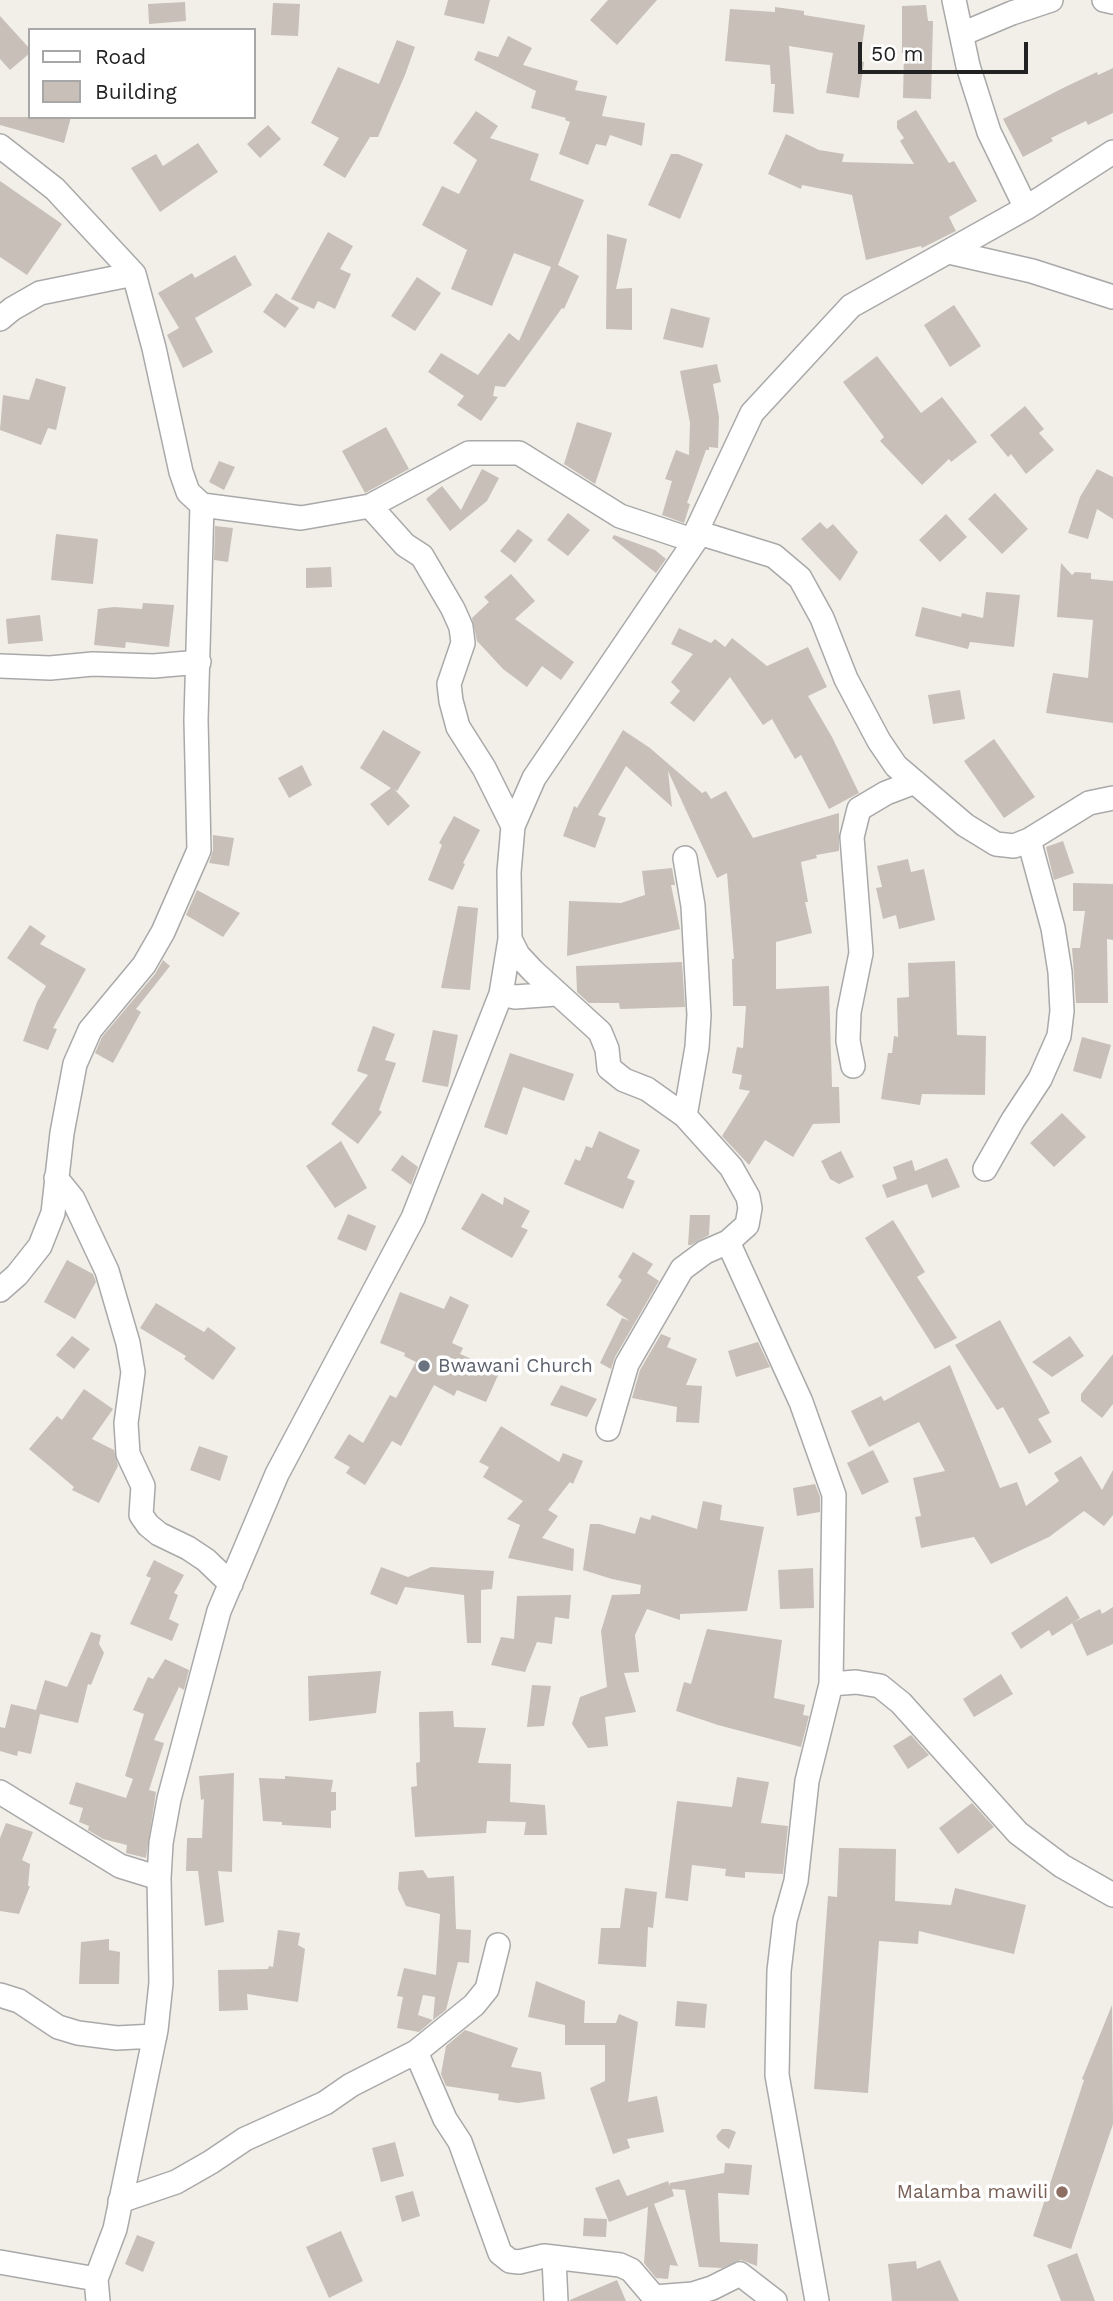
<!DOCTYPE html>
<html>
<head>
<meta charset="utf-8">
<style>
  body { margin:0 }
  #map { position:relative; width:1113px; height:2301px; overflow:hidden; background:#f2efe9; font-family:"Work Sans",sans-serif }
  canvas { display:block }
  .legend { position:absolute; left:28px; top:28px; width:228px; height:91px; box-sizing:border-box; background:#fff; border:2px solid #a7a7a7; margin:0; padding:9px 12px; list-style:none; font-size:21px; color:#222 }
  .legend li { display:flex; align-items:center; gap:14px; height:35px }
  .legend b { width:35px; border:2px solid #a7a7a7 }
  .scale { position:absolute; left:858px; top:42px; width:170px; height:32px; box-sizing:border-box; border:4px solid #222; border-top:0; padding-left:9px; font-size:21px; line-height:24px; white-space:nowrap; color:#222; -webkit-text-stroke:5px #fff; paint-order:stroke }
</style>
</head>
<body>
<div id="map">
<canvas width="1113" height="2301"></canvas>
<ul class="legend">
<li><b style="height:9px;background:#fff"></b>Road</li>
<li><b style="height:19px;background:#c7bfb8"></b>Building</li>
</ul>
<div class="scale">50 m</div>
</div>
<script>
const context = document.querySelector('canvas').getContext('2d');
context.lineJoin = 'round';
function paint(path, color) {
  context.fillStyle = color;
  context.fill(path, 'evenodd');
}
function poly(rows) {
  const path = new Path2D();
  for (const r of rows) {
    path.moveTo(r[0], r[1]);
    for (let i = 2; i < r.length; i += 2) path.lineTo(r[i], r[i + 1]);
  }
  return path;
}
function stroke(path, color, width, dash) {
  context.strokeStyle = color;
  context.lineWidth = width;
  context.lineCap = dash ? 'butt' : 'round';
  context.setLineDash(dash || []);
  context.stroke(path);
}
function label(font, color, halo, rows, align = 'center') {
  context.font = font + ' "Work Sans",sans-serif';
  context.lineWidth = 7;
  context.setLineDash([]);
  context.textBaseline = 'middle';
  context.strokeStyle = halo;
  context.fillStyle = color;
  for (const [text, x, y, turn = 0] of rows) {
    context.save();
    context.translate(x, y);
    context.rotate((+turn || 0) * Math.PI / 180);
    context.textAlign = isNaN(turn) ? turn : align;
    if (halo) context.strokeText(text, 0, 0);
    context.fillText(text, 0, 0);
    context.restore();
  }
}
const building = poly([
  [448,0,490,0,484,24,444,15],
  [608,0,657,0,617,45,590,20],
  [185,2,186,21,149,24,148,4],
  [273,3,300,4,298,36,271,35],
  [926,5,928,21,933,21,931,99,903,98,904,53,902,53,902,6],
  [775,7,804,11,804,15,865,25,860,61,864,62,859,98,826,93,833,53,789,46,794,114,773,112,775,84,771,84,770,65,725,61,730,9,775,12],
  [0,16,30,49,30,53,10,70,0,59],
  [508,36,532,48,523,65,578,81,575,90,607,96,602,116,645,123,642,146,610,135,606,146,596,144,588,165,559,154,570,122,565,120,566,118,531,108,536,91,474,60,478,51,498,57],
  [397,40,415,47,405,75,378,137,370,137,345,178,323,165,339,138,311,123,338,67,379,84],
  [1113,68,1113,113,1088,125,1086,121,1051,138,1053,141,1023,157,1003,119,1065,87,1097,72,1098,75],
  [916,110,949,163,954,161,977,201,949,217,956,231,922,248,921,246,866,260,852,195,802,185,801,189,768,174,786,134,819,150,844,154,842,162,914,164,900,141,904,138,897,128,897,121],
  [476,111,498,126,490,138,539,154,530,180,584,200,558,265,579,276,564,309,562,308,505,387,495,386,493,396,498,397,481,421,457,405,464,396,428,372,441,353,478,375,509,333,519,341,551,267,514,253,492,306,451,289,467,250,422,225,442,186,459,194,477,160,453,143],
  [0,117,71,117,64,143,0,125],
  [268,125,281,139,260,158,247,144],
  [198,143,218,172,160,212,131,168,156,154,163,166],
  [671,154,678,154,703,164,680,219,648,205],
  [0,181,62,224,27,275,0,257],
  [328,232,353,246,340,269,351,274,335,309,318,301,314,309,291,299],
  [607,234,627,239,616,289,632,288,632,330,606,329],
  [235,255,252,285,195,318,213,352,183,368,167,335,179,328,158,293,192,273,195,278],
  [417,277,441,293,415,331,391,316],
  [276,293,299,308,285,328,263,312],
  [954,305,981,346,950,367,924,325],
  [671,308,710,318,703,348,663,339],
  [877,356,921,413,942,397,977,442,951,462,949,459,922,485,880,441,884,437,843,382],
  [717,364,721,382,713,384,719,417,718,448,709,447,709,450,706,450,687,503,690,504,684,523,662,515,672,481,665,479,676,450,689,455,690,423,680,371],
  [36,378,66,387,56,430,48,428,41,445,0,430,3,395,29,400],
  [1025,406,1044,429,1039,433,1054,450,1026,474,1011,454,1008,457,990,435],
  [577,422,612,433,595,484,564,464],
  [386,427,409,469,365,493,342,451],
  [219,461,235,467,224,490,209,482],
  [482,469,499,478,487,501,450,531,426,499,442,486,461,510],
  [1097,469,1113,477,1113,519,1097,509,1088,539,1068,533,1080,497],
  [995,493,1028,529,1002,554,968,519],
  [568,513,590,530,568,556,547,540],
  [946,514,967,537,940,562,919,540],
  [820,522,827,529,833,524,858,552,840,581,801,539],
  [215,526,233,528,228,562,214,560],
  [518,529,533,540,515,563,500,551],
  [56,534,98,539,93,584,51,580],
  [614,535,655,550,666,559,656,573,612,538],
  [1061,563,1072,575,1075,572,1091,573,1091,579,1113,581,1113,723,1046,713,1053,673,1088,678,1093,620,1057,617],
  [331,567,332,587,306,588,306,568],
  [511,574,535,601,515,619,574,662,561,680,542,666,527,687,503,669,477,641,472,618,489,602,484,597],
  [986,592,1020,595,1014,647,970,642,968,649,915,636,922,607,961,617,962,613,983,618],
  [143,603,174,605,169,647,126,642,125,648,94,645,98,609,114,607,142,609],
  [40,615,43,641,8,644,6,619],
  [679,628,711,643,715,639,725,647,732,638,767,666,808,647,827,687,808,696,832,737,859,793,829,809,801,755,795,759,772,719,763,725,730,677,694,722,670,703,680,691,671,682,693,654,671,644],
  [960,690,965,719,933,724,928,695],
  [383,730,421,752,397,791,394,789,410,806,388,826,370,804,391,788,360,768],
  [623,730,650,748,702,793,706,791,711,799,726,791,753,838,839,813,839,851,816,855,817,858,801,862,808,902,805,902,812,933,776,942,776,989,829,986,832,1087,839,1087,840,1123,813,1124,793,1157,765,1140,749,1165,722,1136,750,1091,739,1089,742,1075,732,1073,737,1047,743,1048,746,1006,733,1006,732,959,734,959,727,873,717,878,668,771,672,807,626,766,598,815,606,818,595,848,563,836,574,806,577,808],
  [994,739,1035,797,1004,818,964,761],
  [302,765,312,785,289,798,278,778],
  [454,816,480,830,463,863,465,864,453,890,428,880,442,845,439,843],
  [213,835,234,838,229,866,209,863,213,850],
  [1063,841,1074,873,1054,880,1046,847],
  [908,859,911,872,924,869,935,920,899,929,896,915,883,919,876,888,882,887,877,866],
  [672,868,675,885,671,885,680,929,567,956,569,901,621,903,645,895,642,871],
  [1073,883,1113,884,1113,940,1107,939,1108,1003,1076,1003,1072,948,1080,948,1085,911,1073,911],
  [197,890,240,913,223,937,186,915],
  [458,906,478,908,470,990,441,988],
  [30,925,46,936,40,944,86,969,53,1028,57,1029,48,1050,23,1041,37,1002,46,986,7,958],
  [163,960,170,966,136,1009,141,1012,113,1063,95,1053,102,1037,155,974],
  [955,961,957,1035,986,1036,985,1095,922,1094,920,1105,881,1099,888,1053,892,1053,894,1036,898,1037,897,998,909,997,908,963],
  [682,962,685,1007,620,1009,619,1003,589,1003,577,992,576,966],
  [373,1026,395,1034,385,1060,396,1063,379,1110,382,1112,358,1144,331,1124,368,1075,357,1071],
  [433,1030,458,1035,448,1087,422,1082],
  [1082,1037,1111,1045,1101,1079,1073,1071],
  [510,1053,574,1074,564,1101,523,1087,507,1135,484,1127],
  [1062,1113,1086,1137,1054,1167,1030,1143],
  [599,1131,640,1150,627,1178,635,1181,623,1209,564,1184,575,1159,580,1161,586,1146,592,1148],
  [341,1141,367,1188,335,1208,306,1166],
  [841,1151,854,1177,839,1184,830,1179,821,1161],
  [402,1155,418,1167,411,1185,391,1170],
  [947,1158,960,1187,932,1198,927,1184,887,1198,882,1185,897,1179,893,1167,912,1160,915,1171],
  [482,1193,503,1205,504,1197,530,1211,521,1227,528,1230,512,1258,461,1229],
  [348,1214,376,1226,366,1251,337,1239],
  [690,1215,710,1215,709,1235,691,1245,688,1245],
  [893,1220,925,1272,917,1277,957,1338,935,1349,865,1238],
  [633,1252,653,1264,647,1273,659,1281,615,1357,611,1369,600,1363,622,1318,630,1321,606,1305,622,1280,618,1277],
  [67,1260,93,1274,96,1282,75,1319,44,1302],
  [400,1292,444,1309,450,1296,469,1305,452,1343,463,1348,460,1354,500,1371,486,1402,457,1390,454,1396,434,1385,401,1446,392,1441,365,1485,346,1473,350,1467,334,1458,349,1434,363,1443,390,1395,396,1398,416,1362,404,1356,405,1353,380,1343],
  [156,1303,204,1332,208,1327,236,1348,213,1380,184,1359,186,1356,140,1328],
  [1000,1320,1050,1413,1038,1419,1052,1442,1029,1454,1003,1407,997,1410,955,1345],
  [661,1334,671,1338,667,1347,697,1359,686,1385,702,1386,699,1423,676,1422,677,1407,632,1398,640,1370],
  [72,1336,90,1349,74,1369,56,1355],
  [1070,1336,1084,1356,1052,1377,1032,1362],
  [758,1342,770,1367,736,1377,728,1351],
  [1113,1354,1113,1404,1102,1418,1081,1401,1081,1394],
  [950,1365,1000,1488,1017,1482,1026,1506,1059,1481,1054,1473,1081,1456,1102,1490,1113,1470,1113,1515,1104,1526,1084,1511,1049,1537,991,1564,974,1537,921,1548,915,1517,921,1516,913,1478,945,1471,919,1422,869,1447,851,1411,881,1396,884,1401],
  [561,1385,597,1399,587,1417,550,1405],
  [84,1389,113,1409,92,1439,114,1450,118,1466,99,1503,72,1490,74,1487,29,1449,57,1416,62,1420],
  [501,1426,559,1462,563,1453,583,1461,573,1484,570,1482,548,1510,558,1516,542,1538,574,1549,573,1571,508,1558,520,1525,507,1519,523,1501,483,1477,489,1467,479,1462],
  [199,1446,228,1456,220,1481,190,1470],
  [873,1450,889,1482,862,1495,847,1463],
  [815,1484,820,1497,820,1512,797,1516,793,1488],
  [703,1501,722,1505,720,1520,764,1527,747,1611,680,1614,680,1620,647,1609,635,1635,639,1672,624,1673,636,1712,605,1717,608,1746,588,1748,572,1724,580,1697,607,1687,601,1631,612,1595,640,1594,641,1585,612,1579,583,1570,590,1524,599,1524,635,1534,640,1517,650,1520,652,1515,697,1529],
  [154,1560,184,1575,174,1593,178,1595,169,1619,179,1624,172,1641,130,1624,151,1578,146,1576],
  [381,1567,408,1577,431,1567,494,1571,492,1589,481,1590,481,1643,467,1643,464,1595,405,1587,397,1605,370,1594],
  [813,1568,814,1608,780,1609,778,1570],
  [571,1595,569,1619,555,1617,552,1644,537,1642,525,1672,491,1665,501,1637,514,1639,517,1596],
  [1067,1596,1080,1618,1052,1636,1049,1630,1021,1649,1011,1633],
  [1113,1607,1113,1644,1087,1656,1072,1623,1100,1609,1102,1614],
  [707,1629,782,1640,774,1698,805,1705,803,1715,809,1716,801,1747,718,1725,676,1711,684,1682,691,1684],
  [91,1632,101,1635,99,1644,104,1653,91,1685,88,1684,78,1723,40,1714,31,1754,18,1751,17,1756,0,1751,0,1727,5,1728,11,1704,36,1710,45,1680,67,1687],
  [165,1659,189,1670,184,1690,179,1687,154,1740,164,1743,149,1790,156,1792,146,1858,126,1853,127,1845,103,1839,88,1830,89,1826,79,1822,83,1808,69,1804,76,1782,126,1798,133,1779,125,1776,144,1714,133,1710,148,1677,153,1679],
  [381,1671,376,1713,309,1721,308,1676],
  [1001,1674,1013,1694,974,1717,963,1699],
  [532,1685,551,1686,544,1726,527,1727],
  [453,1711,454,1727,486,1728,478,1763,511,1764,510,1802,545,1805,547,1835,524,1835,526,1822,487,1821,486,1833,415,1837,411,1787,417,1786,416,1763,420,1762,419,1712],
  [911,1735,929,1755,908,1769,893,1746],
  [234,1773,232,1872,218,1871,224,1922,205,1926,198,1871,186,1871,187,1838,202,1838,204,1799,201,1800,199,1776],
  [285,1776,333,1780,331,1792,336,1792,336,1810,331,1811,331,1828,282,1825,282,1822,263,1821,259,1778,285,1779],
  [737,1777,769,1782,761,1823,788,1826,783,1874,745,1872,745,1878,725,1876,726,1869,692,1865,688,1901,665,1898,677,1801,732,1807],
  [972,1803,994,1827,958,1854,939,1828],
  [6,1823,33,1832,22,1860,30,1864,28,1886,30,1886,19,1914,0,1911,0,1838],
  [839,1848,896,1849,895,1901,951,1905,955,1888,1026,1905,1014,1954,919,1931,918,1944,879,1941,868,2093,814,2089,828,1896,837,1897],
  [423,1870,428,1878,454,1876,456,1929,471,1930,469,1963,458,1962,446,2010,433,2020,435,1997,423,1995,418,2015,433,2020,419,2032,397,2028,403,1997,397,1996,404,1968,436,1975,440,1914,406,1906,398,1889,399,1872],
  [625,1888,657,1892,653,1928,648,1927,646,1967,598,1964,601,1928,620,1928],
  [278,1930,300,1933,298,1945,305,1949,298,2002,247,1994,248,2010,219,2011,218,1970,268,1969,269,1966,273,1967],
  [109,1939,109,1950,120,1952,119,1984,79,1984,81,1942],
  [536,1981,585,2001,584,2023,616,2023,619,2014,638,2022,628,2102,657,2096,664,2132,627,2139,630,2148,613,2154,590,2088,605,2081,605,2045,565,2045,565,2025,528,2017],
  [677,2001,707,2004,705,2028,675,2026],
  [1112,2005,1113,2124,1071,2249,1033,2236,1084,2080,1082,2079],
  [465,2030,518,2048,511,2067,541,2072,545,2099,518,2103,498,2100,499,2094,446,2086,441,2074,446,2046],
  [722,2129,729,2129,736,2132,729,2149,718,2140,716,2136],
  [395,2142,404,2176,381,2182,372,2148],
  [725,2163,752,2165,749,2195,718,2193,720,2242,758,2244,757,2266,741,2260,722,2268,699,2267,685,2190,672,2189,674,2196,654,2204,678,2266,670,2265,668,2279,656,2278,644,2263,648,2207,609,2222,595,2188,619,2179,627,2196,668,2181,670,2186,670,2183,724,2173],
  [413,2191,420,2216,402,2222,395,2196],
  [584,2218,607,2219,606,2237,583,2236],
  [341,2231,363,2281,329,2298,306,2247],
  [137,2235,155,2242,143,2272,125,2264],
  [1077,2253,1095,2301,1061,2301,1047,2265],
  [940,2260,959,2301,892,2301,888,2264,916,2261,917,2269],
  [617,2280,626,2301,570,2301,570,2300]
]);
const minor = poly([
  [954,0,968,66,989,132,1026,208],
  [1104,0,1113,2],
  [962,34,1012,13,1051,0],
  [0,146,55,189,134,274,154,348,181,472,188,492,202,505,301,518,370,506,469,453,519,453,620,516,695,541],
  [949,252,1032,271,1113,297],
  [0,319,12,309,40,293,134,274],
  [370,506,405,545,422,556,453,609,461,627,463,643,449,684,451,701,458,727,484,768,513,826],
  [696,532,774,556,800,578,822,618,846,679,879,741,896,766,965,825,996,844,1014,846,1029,840,1089,803,1113,798],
  [0,666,50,668,93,664,154,666,199,662],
  [510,939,518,955,533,971,600,1032,607,1049,609,1068,624,1080,647,1089,685,1116,731,1167,748,1197,750,1208,747,1225,728,1242,705,1252,682,1269,627,1364,608,1429],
  [501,994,515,997,556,994],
  [853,1066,848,1041,849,1012,861,953,852,837,859,809,886,793,915,782],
  [685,1116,697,1047,699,1015,693,906,685,858],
  [985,1169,1013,1120,1040,1079,1059,1036,1062,1011,1060,972,1053,928,1029,840],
  [56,1178,73,1199,107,1271,128,1343,133,1372,126,1423,128,1454,143,1486,141,1515,148,1525,159,1534,188,1548,206,1560,231,1584],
  [728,1242,801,1402,834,1495,831,1684,807,1781,796,1881,785,1920,779,1971,777,2075,817,2301],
  [0,1290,17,1275,40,1246,53,1213,62,1133,75,1064,90,1030,144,965,163,932,199,850,196,720,202,505],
  [831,1684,856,1682,880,1686,901,1703,1018,1833,1062,1866,1113,1895],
  [0,1792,120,1866,159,1878],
  [0,1995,19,2001,58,2027,78,2033,117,2038,155,2036],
  [416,2052,445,2119,460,2142,500,2253,510,2261,519,2262,544,2256,620,2265,631,2270,654,2297,693,2294,712,2288,740,2274,775,2301],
  [120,2201,176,2182,211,2162,245,2139,325,2103,351,2085,416,2052,474,2005,487,1989,498,1945],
  [554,2259,556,2301],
  [0,2262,96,2279],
  [98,2301,96,2279,115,2229,156,2030,161,1983,159,1878,161,1843,169,1799,219,1611,277,1474,413,1218,501,994,510,939,509,872,513,826,534,778,695,541,696,532,752,413,851,306,1026,208,1113,152]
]);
const markers = [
  [424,1366,7,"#6b7280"],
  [1062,2192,7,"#8d6e63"]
];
const worshipNames = [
  ["Bwawani Church",438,1366]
];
const educationNames = [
  ["Malamba mawili",1048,2192]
];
paint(building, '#c7bfb8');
stroke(minor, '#a9a9a9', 26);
stroke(minor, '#fff', 23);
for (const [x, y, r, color] of markers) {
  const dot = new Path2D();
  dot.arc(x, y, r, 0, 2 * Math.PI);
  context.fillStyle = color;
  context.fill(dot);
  stroke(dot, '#fff', 2.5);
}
label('19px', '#5b616d', '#fff', worshipNames, 'left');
label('19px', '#785e54', '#fff', educationNames, 'right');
</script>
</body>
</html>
